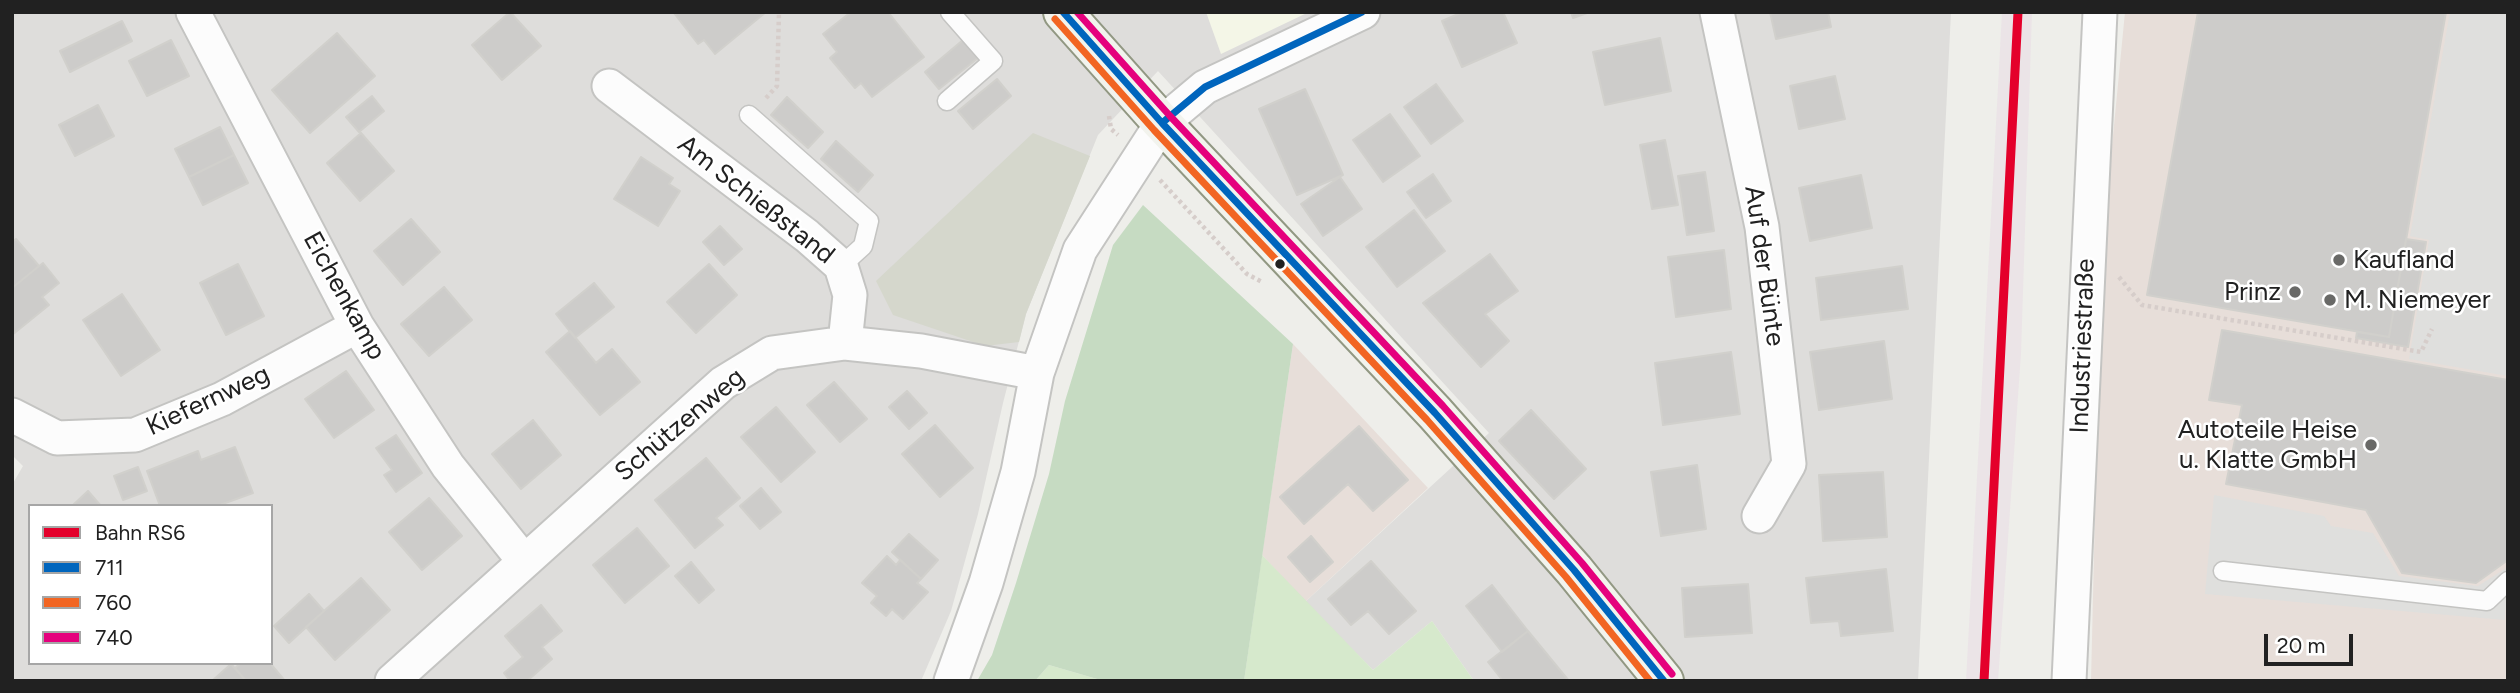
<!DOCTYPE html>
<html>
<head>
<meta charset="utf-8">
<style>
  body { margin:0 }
  #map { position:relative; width:2520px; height:693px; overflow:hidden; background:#eeeeea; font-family:Figtree,sans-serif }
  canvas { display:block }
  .frame { position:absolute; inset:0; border:14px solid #212121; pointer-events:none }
  .legend { position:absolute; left:28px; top:504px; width:245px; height:161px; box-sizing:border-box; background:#fff; border:2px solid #a6a6a6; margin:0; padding:9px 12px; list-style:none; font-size:21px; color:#212121 }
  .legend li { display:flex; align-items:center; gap:14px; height:35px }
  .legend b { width:35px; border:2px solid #a6a6a6 }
  .scale { position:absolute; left:2264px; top:634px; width:89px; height:32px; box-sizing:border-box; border:4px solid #212121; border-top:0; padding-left:9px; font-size:21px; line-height:24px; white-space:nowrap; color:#212121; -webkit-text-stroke:5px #fff; paint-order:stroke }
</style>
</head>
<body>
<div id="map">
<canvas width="2520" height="693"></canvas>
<div class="frame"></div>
<ul class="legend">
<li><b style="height:9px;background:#e4002b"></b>Bahn RS6</li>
<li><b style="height:9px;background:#0065bd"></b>711</li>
<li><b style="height:9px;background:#f26522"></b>760</li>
<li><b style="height:9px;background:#e5007d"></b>740</li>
</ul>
<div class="scale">20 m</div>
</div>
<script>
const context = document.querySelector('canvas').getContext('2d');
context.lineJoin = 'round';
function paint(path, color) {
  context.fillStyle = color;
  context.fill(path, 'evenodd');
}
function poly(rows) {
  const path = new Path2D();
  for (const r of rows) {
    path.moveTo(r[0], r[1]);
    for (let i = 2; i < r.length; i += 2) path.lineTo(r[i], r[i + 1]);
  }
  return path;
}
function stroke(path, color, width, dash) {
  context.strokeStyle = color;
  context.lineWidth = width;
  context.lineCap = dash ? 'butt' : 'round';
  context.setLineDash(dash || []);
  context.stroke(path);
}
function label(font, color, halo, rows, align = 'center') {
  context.font = font + ' Figtree,sans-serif';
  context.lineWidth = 5;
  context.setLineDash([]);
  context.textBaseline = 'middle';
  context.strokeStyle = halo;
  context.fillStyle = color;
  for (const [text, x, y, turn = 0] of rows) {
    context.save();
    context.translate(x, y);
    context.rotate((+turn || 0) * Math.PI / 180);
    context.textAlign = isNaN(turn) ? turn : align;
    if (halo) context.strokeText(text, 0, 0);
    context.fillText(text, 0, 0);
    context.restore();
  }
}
const residential = poly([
  [12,12,1951,12,1918,681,1474,681,1432,621,1373,670,1305,602,1489,433,1158,71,1098,135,1026,314,1003,403,978,514,951,611,921,681,12,681,12,485,23,466,12,455],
  [30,506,271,506,271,663,30,663]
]);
const commercial = poly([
  [2125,12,2508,12,2508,681,2091,681,2101,260],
  [1293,344,1428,488,1305,602,1262,555]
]);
const industrial = poly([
  [2002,12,2032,12,2021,354,1998,681,1966,681]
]);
const education = poly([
  [1206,12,1309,12,1221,54]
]);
const construction = poly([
  [1033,133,1090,156,1026,314,1019,342,985,346,893,315,876,281]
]);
const grass = poly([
  [1262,555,1373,670,1432,621,1474,681,1244,681],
  [1049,665,1104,681,1035,681]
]);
const forest = poly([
  [1143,205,1293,344,1244,681,1104,681,1049,665,1035,681,977,681,992,655,1016,583,1049,474,1065,401,1113,245]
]);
const parking = poly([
  [2450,12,2508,12,2508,376,2409,359,2429,240,2410,236],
  [2214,495,2324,516,2331,526,2373,533,2399,576,2478,586,2508,567,2505,620,2205,594]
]);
const building = poly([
  [510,12,541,46,502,80,472,45,510,12],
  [766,12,715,54,704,40,698,44,674,13,766,12],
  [851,12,888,12,924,57,872,97,861,83,855,88,830,58,837,52,823,34,851,12],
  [1463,12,1503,12,1517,43,1462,67,1442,21,1463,12],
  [1571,12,1590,12,1573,18,1571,12],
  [1770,12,1828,12,1831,27,1776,39,1770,12],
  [2198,12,2446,12,2389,337,2147,295,2198,12],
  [122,21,132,41,70,72,60,51,122,21],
  [337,33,375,76,310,133,272,90,337,33],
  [1660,38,1671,91,1605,105,1593,52,1660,38],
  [171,40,189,76,147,96,129,61,171,40],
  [963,40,978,58,939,89,925,72,963,40],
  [1835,76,1845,119,1799,129,1790,86,1835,76],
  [997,79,1011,96,973,129,958,111,997,79],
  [1436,84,1463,121,1431,144,1404,107,1436,84],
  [1305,89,1343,175,1297,195,1259,109,1305,89],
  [372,96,384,111,359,132,346,117,372,96],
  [787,97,823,132,808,148,771,115,787,97],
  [98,105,114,136,75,156,59,125,98,105],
  [1390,114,1420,156,1383,182,1353,140,1390,114],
  [220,127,234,155,189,177,175,149,220,127],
  [361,133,394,171,360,201,327,163,361,133],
  [1665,140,1678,205,1652,209,1640,145,1665,140],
  [836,141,873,175,858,192,821,159,836,141],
  [234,155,248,183,203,205,189,177,234,155],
  [641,157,673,178,669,184,680,191,658,226,614,199,641,157],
  [1705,172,1714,231,1687,235,1678,176,1705,172],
  [1433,174,1451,201,1426,218,1407,192,1433,174],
  [1861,175,1872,228,1810,241,1799,188,1861,175],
  [1340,177,1362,209,1323,236,1301,204,1340,177],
  [1414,210,1445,251,1397,287,1366,247,1414,210],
  [411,219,440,252,403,285,374,251,411,219],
  [720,226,742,249,724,265,703,242,720,226],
  [16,239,39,266,12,288,12,242,16,239],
  [2406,239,2426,242,2408,347,2356,338,2357,332,2389,337,2406,239],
  [1724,250,1731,309,1676,317,1668,257,1724,250],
  [1490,254,1518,291,1485,314,1509,341,1481,367,1423,303,1490,254],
  [43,263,59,283,42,297,49,305,12,335,12,288,43,263],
  [238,264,264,316,226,335,200,283,238,264],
  [709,264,737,295,696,333,667,302,709,264],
  [1902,266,1908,309,1821,320,1816,278,1902,266],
  [594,283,614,307,575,338,556,314,594,283],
  [444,287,472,320,429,356,401,324,444,287],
  [122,294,160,350,121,376,83,320,122,294],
  [2222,330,2508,380,2508,560,2476,583,2402,573,2366,510,2226,484,2242,405,2209,400,2222,330],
  [570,331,596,363,612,349,640,382,600,415,546,352,570,331],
  [1884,341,1892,399,1819,410,1810,352,1884,341],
  [1731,352,1740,414,1663,425,1655,363,1731,352],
  [346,371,374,410,334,438,305,399,346,371],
  [834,382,867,419,840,442,807,405,834,382],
  [907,391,927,413,909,429,889,407,907,391],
  [776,407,815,452,781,482,741,437,776,407],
  [1531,410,1586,469,1554,499,1499,441,1531,410],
  [533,420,561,455,521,489,492,454,533,420],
  [935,425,973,468,940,497,902,454,935,425],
  [1359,426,1408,480,1373,511,1348,484,1304,524,1280,497,1359,426],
  [396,435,422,473,396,492,384,475,392,470,376,448,396,435],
  [235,447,253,493,217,506,160,506,147,471,198,451,201,460,235,447],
  [706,458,740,498,716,518,723,525,695,548,655,500,706,458],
  [1697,465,1706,529,1661,536,1651,472,1697,465],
  [138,467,147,491,123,500,114,476,138,467],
  [1883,472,1887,537,1823,541,1819,475,1883,472],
  [761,488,781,512,760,529,740,506,761,488],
  [88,491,101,506,72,506,88,491],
  [429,498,462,536,422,570,389,532,429,498],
  [637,528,669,566,625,603,593,565,637,528],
  [909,534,938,560,921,579,892,552,909,534],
  [1311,536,1333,562,1310,582,1288,557,1311,536],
  [887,556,896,565,900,560,921,579,917,583,928,592,903,619,892,609,886,616,871,603,877,596,862,583,887,556],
  [1371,561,1416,611,1389,634,1368,611,1351,625,1328,599,1371,561],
  [691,562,714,590,699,603,675,576,691,562],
  [1886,569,1893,631,1841,636,1839,621,1811,623,1806,578,1886,569],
  [361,578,390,610,335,660,306,627,361,578],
  [1748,584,1752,633,1685,637,1682,588,1748,584],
  [1492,585,1528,631,1502,652,1466,606,1492,585],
  [309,594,324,611,289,643,274,626,309,594],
  [541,605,562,631,542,647,552,659,527,681,510,681,504,673,523,657,505,636,541,605],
  [1528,631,1569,681,1503,681,1488,662,1528,631],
  [241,663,270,663,285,681,246,681,235,668,241,663],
  [231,664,246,681,212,681,231,664]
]);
const path = poly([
  [766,98,777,86,779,12],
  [1109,116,1111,129,1118,135],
  [1160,180,1247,274,1262,282],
  [2119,277,2142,305,2421,352,2432,329]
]);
const service = poly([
  [947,101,993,61,950,12],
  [749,115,869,221,863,246,841,266],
  [2223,571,2487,601,2508,581]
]);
const minor = poly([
  [193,12,357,326,448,466,524,561],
  [1717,12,1762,227,1789,464,1759,516],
  [609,86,807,236,841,266,850,295,845,343],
  [12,415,57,438,135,435,222,399,357,326],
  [392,681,723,383,772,353,845,343,921,351,1037,373],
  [951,681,986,583,1018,472,1037,373,1080,250,1162,123,1205,87,1363,12],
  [2069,681,2100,12]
]);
const secondary = poly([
  [1063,12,1162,123,1435,413,1574,570,1664,681]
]);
const bus1 = poly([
  [1063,12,1162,123,1435,413,1574,570,1664,681],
  [1162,123,1205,87,1362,12]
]);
const bus2 = poly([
  [1055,19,1154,130,1427,420,1566,577,1650,681]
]);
const bus3 = poly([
  [1077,12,1170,116,1443,406,1582,563,1672,674]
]);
const rail1 = poly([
  [1984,681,2018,12]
]);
const markers = [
  [2339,260,7,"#696967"],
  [1280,264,6,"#212121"],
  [2295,292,7,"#696967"],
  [2330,300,7,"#696967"],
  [2371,445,7,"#696967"]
];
const streetNames = [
  ["Am Schießstand",756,200,38],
  ["Auf der Bünte",1764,266,82],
  ["Eichenkamp",344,296,61],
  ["Industriestraße",2083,346,-88],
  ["Kiefernweg",208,401,-25],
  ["Schützenweg",680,425,-40]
];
const poiNames = [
  ["Kaufland",2353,260],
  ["Prinz",2281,292,"right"],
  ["M. Niemeyer",2344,300],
  ["Autoteile Heise",2357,430,"right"],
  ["u. Klatte GmbH",2357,460,"right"]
];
paint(residential, '#dedddb');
paint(commercial, '#e7ded9');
paint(industrial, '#ebe4e7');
paint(education, '#f4f6e7');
paint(construction, '#d5d7cc');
paint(grass, '#d6e9cc');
paint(forest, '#c6dbc2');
paint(parking, '#dfdfdd');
paint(building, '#cdccca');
stroke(building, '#d1d0cc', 2);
stroke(service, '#c4c4c2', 21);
stroke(minor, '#c4c4c2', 37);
stroke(secondary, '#929883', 42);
stroke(path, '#d6cdca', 4.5, [3.5, 3.5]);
stroke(service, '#fcfcfc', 18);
stroke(minor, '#fcfcfc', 33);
stroke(secondary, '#f2f3ed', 38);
stroke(bus1, '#0065bd', 7);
stroke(bus2, '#f26522', 7);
stroke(bus3, '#e5007d', 7);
stroke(rail1, '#e4002b', 9);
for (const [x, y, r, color] of markers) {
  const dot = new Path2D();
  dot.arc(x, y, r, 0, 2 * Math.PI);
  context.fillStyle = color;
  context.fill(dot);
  stroke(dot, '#fff', 2.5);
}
label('26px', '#212121', '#fff', streetNames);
label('26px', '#212121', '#fff', poiNames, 'left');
</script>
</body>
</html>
